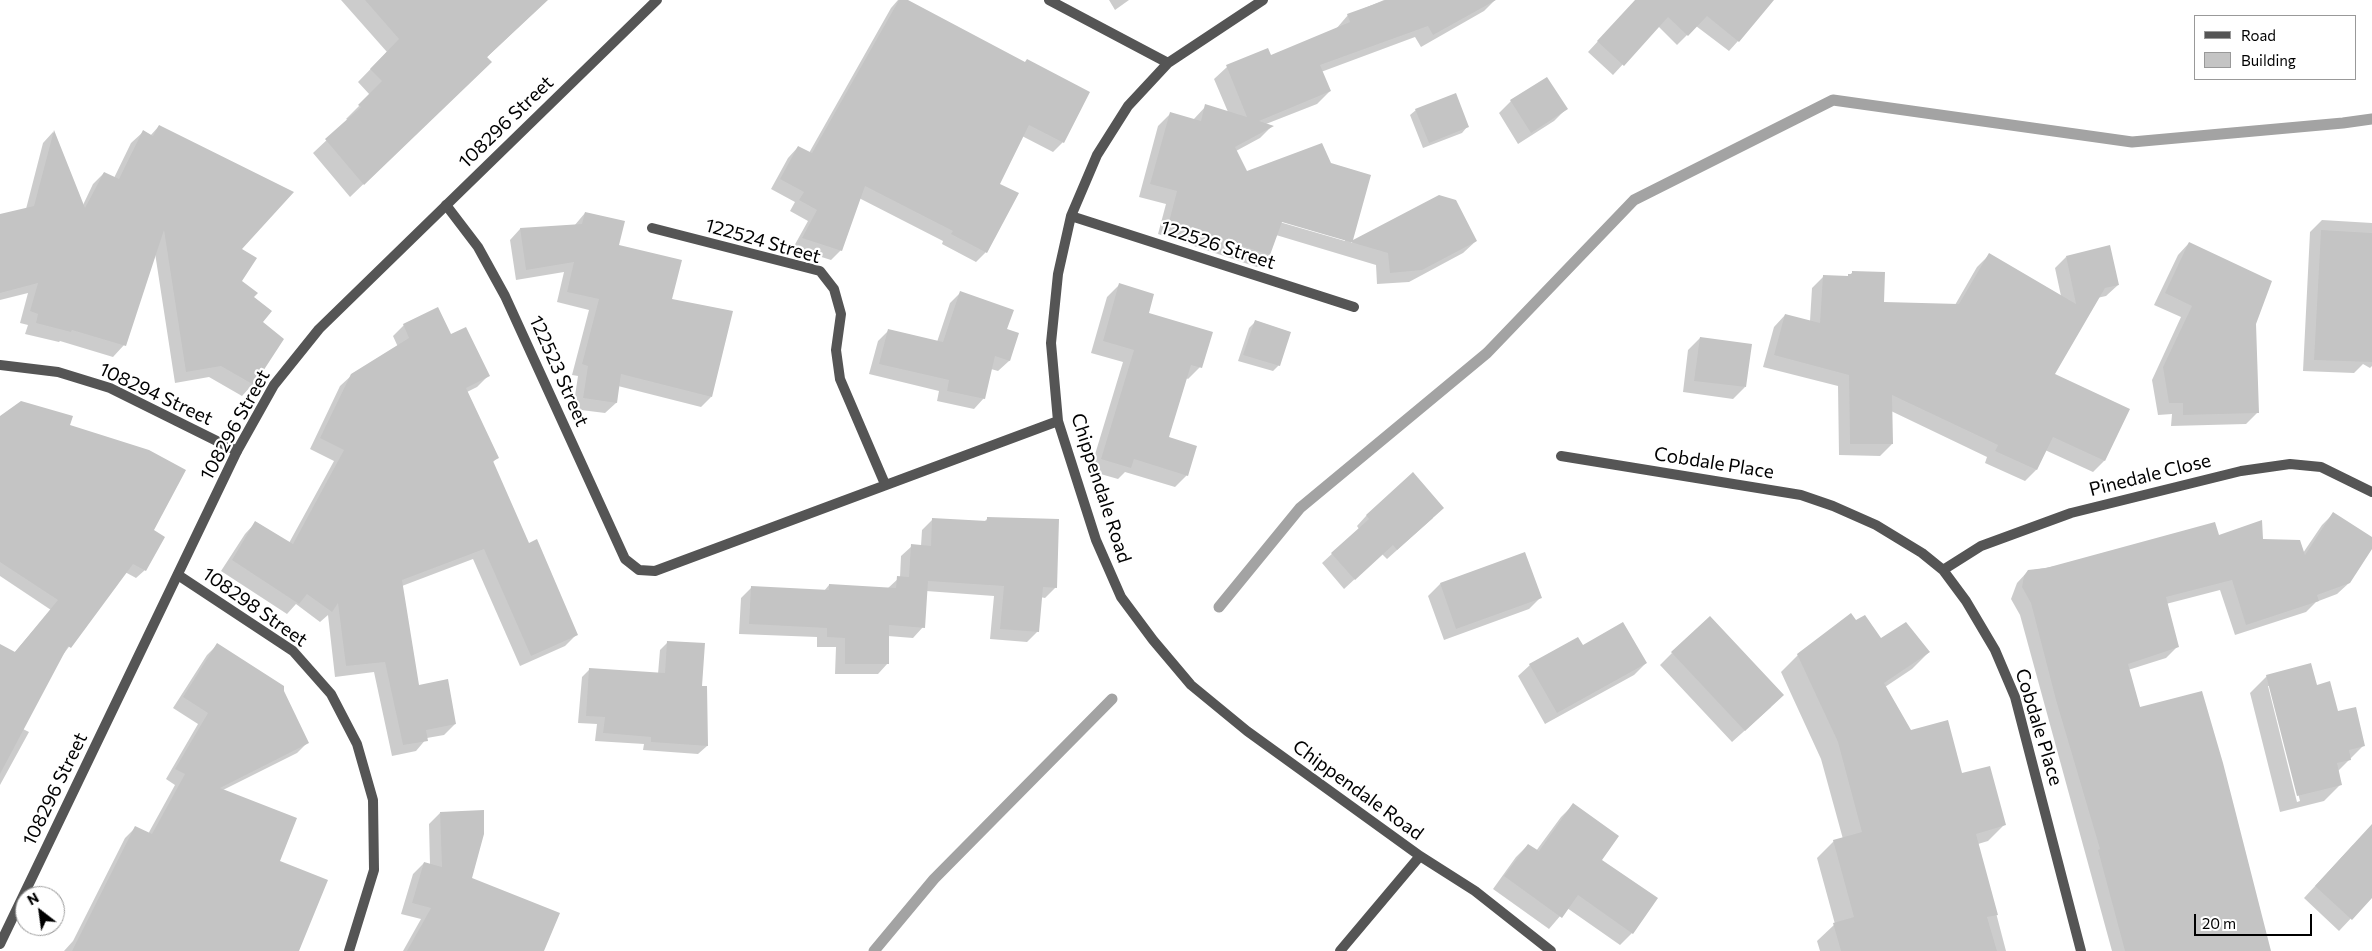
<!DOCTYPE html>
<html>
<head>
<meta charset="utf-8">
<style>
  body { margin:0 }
  #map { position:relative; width:2372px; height:951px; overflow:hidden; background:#fff; font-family:Commissioner,sans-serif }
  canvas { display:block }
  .legend { position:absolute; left:2194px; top:15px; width:162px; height:65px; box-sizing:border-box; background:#fff; border:1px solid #999; margin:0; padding:6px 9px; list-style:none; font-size:15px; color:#000 }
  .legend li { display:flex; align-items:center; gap:10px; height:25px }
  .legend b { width:25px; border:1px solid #999 }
  .north { position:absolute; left:15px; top:886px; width:50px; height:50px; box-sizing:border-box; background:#fff; border:1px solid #999; border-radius:50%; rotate:330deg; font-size:14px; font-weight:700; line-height:20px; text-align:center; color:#000 }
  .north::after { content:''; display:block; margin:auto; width:18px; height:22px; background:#000; clip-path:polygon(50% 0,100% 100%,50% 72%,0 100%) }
  .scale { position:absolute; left:2194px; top:914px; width:118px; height:22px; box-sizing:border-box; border:2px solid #000; border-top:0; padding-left:6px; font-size:15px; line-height:18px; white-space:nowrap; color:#000; -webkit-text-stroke:4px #fff; paint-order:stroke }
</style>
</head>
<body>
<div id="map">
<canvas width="2372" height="951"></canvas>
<ul class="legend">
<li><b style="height:6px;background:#555"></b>Road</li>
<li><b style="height:14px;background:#c4c4c4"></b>Building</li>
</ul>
<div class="north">N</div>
<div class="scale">20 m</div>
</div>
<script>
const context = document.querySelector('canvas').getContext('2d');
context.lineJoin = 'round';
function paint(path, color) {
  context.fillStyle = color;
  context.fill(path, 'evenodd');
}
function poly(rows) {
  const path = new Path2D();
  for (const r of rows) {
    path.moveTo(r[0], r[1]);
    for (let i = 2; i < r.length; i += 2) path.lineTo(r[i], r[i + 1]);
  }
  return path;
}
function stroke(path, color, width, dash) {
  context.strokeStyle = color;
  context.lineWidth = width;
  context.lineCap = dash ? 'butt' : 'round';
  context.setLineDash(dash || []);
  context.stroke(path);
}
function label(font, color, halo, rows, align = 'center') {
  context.font = font + ' Commissioner,sans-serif';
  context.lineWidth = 4.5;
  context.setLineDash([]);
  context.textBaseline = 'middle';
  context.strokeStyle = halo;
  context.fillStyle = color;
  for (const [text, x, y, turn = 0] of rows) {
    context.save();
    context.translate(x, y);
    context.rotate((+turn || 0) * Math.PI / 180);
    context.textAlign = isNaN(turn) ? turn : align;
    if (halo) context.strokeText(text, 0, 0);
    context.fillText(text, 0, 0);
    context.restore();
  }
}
const shadow = poly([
  [341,0,547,0,486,58,477,75,350,197,313,153,348,120,346,119,370,95,358,82,387,52],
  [898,0,906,0,1063,142,1053,152,1022,136,998,185,986,252,976,262,942,244,943,241,859,198,841,250,831,260,793,248,808,221,790,211,795,202,771,189,788,158,798,147,809,153,891,8],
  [1109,0,1129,0,1115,10],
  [1384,0,1495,0,1484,11,1421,47,1415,37,1321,72,1330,91,1317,104,1266,124,1272,126,1260,138,1236,151,1246,173,1330,164,1370,176,1351,243,1439,196,1476,241,1463,253,1409,282,1377,284,1376,265,1276,235,1269,255,1257,267,1158,234,1166,204,1139,197,1158,126,1171,113,1193,120,1206,106,1228,112,1214,79,1227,67,1268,49,1270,56,1336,29,1348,15],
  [1276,219,1345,239,1345,241,1276,221],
  [1636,0,1751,0,1738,41,1729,51,1696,26,1677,45,1658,26,1613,75,1588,52],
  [1511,101,1566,109,1554,121,1518,144,1499,113],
  [1416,110,1467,127,1462,133,1423,148,1410,115],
  [159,126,240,249,240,281,252,298,261,323,253,384,242,396,209,377,175,383,155,253,124,345,113,357,60,341,59,342,25,334,28,325,20,323,28,293,0,300,0,216,26,209,43,143,53,132,83,205,93,184,104,173,114,178,131,143,143,132,150,136],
  [585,213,670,300,711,397,701,407,618,386,616,403,605,413,573,409,578,376,572,375,589,310,557,302,564,272,516,280,510,240,520,229,574,226],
  [2322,220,2372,223,2372,366,2370,368,2363,364,2354,373,2303,371,2310,232],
  [2189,243,2255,323,2258,412,2246,424,2171,426,2172,414,2158,415,2152,380,2181,317,2154,305,2178,255],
  [1989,255,2061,296,2055,268,2066,257,2118,285,2106,296,2097,298,2053,374,2128,410,2104,461,2093,472,2045,450,2036,470,2025,481,1985,463,1987,457,1891,411,1892,444,1880,456,1839,455,1838,386,1763,367,1774,327,1785,315,1810,321,1812,288,1824,276,1847,277,1853,272,1882,304,1955,305,1977,267],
  [1119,285,1200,367,1188,379,1186,378,1168,438,1187,475,1175,487,1125,472,1118,479,1090,471,1123,362,1091,353,1107,297],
  [960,293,1006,330,1018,334,1009,361,998,371,991,369,984,398,974,409,937,401,939,391,869,374,878,341,888,331,937,342,950,303],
  [1255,322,1279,365,1273,371,1238,361,1249,328],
  [404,325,450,336,488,376,477,387,467,392,497,458,492,463,529,545,576,635,565,646,520,666,473,559,402,586,418,687,455,724,444,735,427,738,416,751,392,756,374,672,335,677,328,615,320,622,296,604,287,614,221,571,245,534,256,522,289,543,334,461,310,449,340,386,352,375,398,347,393,336],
  [1700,338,1745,387,1733,399,1683,392,1688,350],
  [0,418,69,425,152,531,145,570,136,578,125,572,62,656,23,729,29,732,0,785,0,646,14,653,51,610,0,576],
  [1412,474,1433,518,1387,559,1382,554,1344,589,1322,563,1359,529,1357,526,1366,516],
  [2333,514,2372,544,2349,583,2337,594,2316,602,2306,612,2235,635,2220,590,2166,604,2178,646,2166,658,2128,670,2140,708,2270,951,2112,951,2020,615,2011,599,2017,583,2028,571,2218,537,2262,541,2303,553,2322,525],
  [988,518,1056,587,1045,598,1040,597,1038,631,1027,642,990,639,994,596,926,591,923,627,913,638,888,636,888,663,878,674,835,674,836,647,817,647,817,637,739,634,741,598,751,588,824,591,829,585,887,589,900,577,901,556,912,546,921,546,922,530,933,519,984,522],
  [1440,584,1541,597,1529,609,1444,640,1428,596],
  [1855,621,1881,639,1929,652,1912,669,1885,687,1910,731,1961,775,2004,825,1988,841,1978,844,2006,951,1820,951,1817,941,1835,924,1817,858,1834,841,1843,839,1821,759,1781,672,1798,655],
  [668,642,701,687,707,746,698,754,643,750,644,744,595,741,597,724,578,723,582,677,590,669,658,674,660,650],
  [217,645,283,691,307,743,297,753,223,790,278,862,298,951,64,951,73,941,125,838,135,828,148,834,175,785,166,779,198,724,173,708,207,655],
  [1582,647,1646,663,1634,675,1545,724,1518,676,1530,665],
  [1672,653,1771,707,1732,742,1660,665],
  [2267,676,2316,687,2364,745,2338,771,2341,784,2324,801,2280,812,2250,693],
  [2268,686,2271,686,2300,801,2297,802],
  [1573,805,1601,860,1656,899,1632,933,1620,945,1567,908,1549,929,1493,889,1516,857,1528,845,1536,851,1561,817],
  [440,813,470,879,543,951,403,951,421,919,401,914,413,874,424,863,430,865,429,824],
  [2372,840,2372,896,2339,931,2304,898,2353,845]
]);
const stream = poly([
  [1219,607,1300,508,1487,353,1634,200,1833,100,2132,142,2343,123,2372,119],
  [874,951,934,879,1112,699]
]);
const building = poly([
  [365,0,548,0,487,57,492,62,364,185,325,139,361,107,358,105,382,81,370,69,399,39],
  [899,0,908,0,1025,62,1027,59,1090,92,1064,143,1029,125,1000,184,1019,193,987,253,951,234,953,231,865,186,842,251,802,238,817,210,799,200,804,192,780,179,798,146,812,153],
  [1386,0,1496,0,1433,35,1428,26,1320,65,1331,91,1259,121,1274,126,1235,147,1247,171,1322,143,1331,163,1371,175,1353,240,1439,195,1456,200,1477,241,1422,270,1390,273,1388,253,1282,222,1270,255,1169,222,1177,191,1150,184,1170,112,1201,121,1205,104,1247,117,1226,65,1268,48,1271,55,1350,22,1347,14],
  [1635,0,1774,0,1739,42,1707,16,1688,36,1668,17,1624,66,1597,41],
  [1547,77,1568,109,1531,133,1510,100],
  [1456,93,1469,127,1429,143,1415,109],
  [159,125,294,192,242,249,257,258,242,281,258,293,254,297,272,311,263,322,284,339,254,385,221,366,186,372,164,230,126,346,72,330,71,332,36,323,38,314,30,311,38,283,0,293,0,214,34,206,54,130,85,208,104,172,119,179,143,130,153,136],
  [585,212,625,221,619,245,682,260,672,299,733,311,712,397,621,374,617,403,583,398,588,366,582,364,599,299,567,292,574,262,526,270,520,228,582,224],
  [2321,230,2372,233,2372,362,2314,360],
  [2189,242,2272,281,2256,324,2259,413,2183,415,2183,403,2169,403,2163,367,2192,306,2165,293],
  [2110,245,2119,285,2105,288,2055,374,2130,409,2105,461,2053,437,2037,470,1995,451,1998,445,1892,395,1893,444,1850,444,1849,375,1774,355,1785,314,1820,323,1823,275,1848,276,1848,274,1852,274,1852,271,1885,272,1884,302,1959,304,1989,253,2076,304,2066,256],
  [1119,283,1154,294,1149,313,1213,332,1202,368,1191,365,1169,437,1197,446,1188,476,1134,459,1131,468,1101,459,1134,350,1103,341],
  [960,291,1014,310,1007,329,1019,333,1010,361,995,356,985,399,947,391,949,380,879,364,888,329,943,342],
  [438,307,451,334,466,327,490,376,466,388,499,458,493,461,529,543,537,539,578,635,531,656,484,549,402,580,419,685,448,679,456,724,426,730,428,741,403,745,385,662,346,666,338,603,332,612,307,594,299,604,232,560,255,521,293,544,344,450,320,438,351,374,409,338,403,324],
  [1255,320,1291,332,1280,366,1243,355],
  [1700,337,1752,344,1746,387,1694,381],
  [21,401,73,416,70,425,149,450,186,470,154,530,165,537,146,571,133,564,71,648,68,646,0,774,0,644,15,652,58,600,0,562,0,416],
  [1413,472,1444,508,1397,550,1393,545,1355,580,1331,553,1369,519,1366,515],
  [2333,512,2372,537,2372,549,2350,583,2317,595,2319,601,2246,625,2232,580,2166,597,2179,647,2128,664,2140,707,2202,691,2223,763,2271,951,2125,951,2098,850,2100,849,2056,700,2031,603,2022,587,2024,576,2028,570,2046,568,2215,522,2219,535,2262,520,2263,539,2300,540,2305,555],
  [987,517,1059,519,1057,588,1043,587,1039,632,1000,629,1004,586,928,581,925,628,889,625,889,664,845,664,845,638,827,637,827,628,749,624,751,586,829,590,829,584,896,588,897,576,909,577,911,544,931,546,932,518,987,521],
  [1525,552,1542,598,1456,629,1440,583],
  [1851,613,1856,620,1865,615,1881,638,1906,622,1930,652,1884,683,1911,730,1948,720,1962,773,1990,766,2006,825,1976,834,1998,915,1987,917,1997,951,1841,951,1833,923,1854,917,1833,840,1862,832,1838,742,1797,654],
  [1710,616,1784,695,1745,731,1671,652],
  [1623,622,1647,663,1557,713,1529,664,1578,637,1583,645],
  [667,641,705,643,702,686,707,686,708,746,651,742,651,737,603,733,605,717,586,716,589,668,665,673],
  [217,643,284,686,284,691,309,743,220,788,297,818,280,861,328,880,299,951,72,951,135,826,152,834,185,774,175,769,208,713,183,697],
  [2311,663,2317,685,2330,681,2338,711,2356,707,2365,746,2349,750,2351,760,2337,763,2342,785,2297,796,2266,675],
  [1573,803,1619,836,1602,860,1658,898,1633,934,1578,895,1562,918,1504,876,1528,844,1539,851],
  [484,810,484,834,472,878,560,913,544,951,407,951,431,908,412,903,424,862,442,867,440,812],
  [2372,824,2372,898,2352,920,2315,886]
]);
const minor = poly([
  [1049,0,1168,63],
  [1263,0,1168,63,1128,106,1097,155,1071,216,1058,274,1051,343,1058,421,1096,540,1121,597,1153,640,1191,685,1247,731,1420,856,1475,891,1551,951],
  [446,205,478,247,505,296,625,559,639,570,655,571,1058,421],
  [1071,216,1354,307],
  [652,228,820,271,834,289,841,314,836,350,840,379,885,484],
  [0,365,58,372,110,388,237,451],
  [1561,456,1801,495,1833,506,1876,525,1922,553,1943,570,1966,601,1995,650,2015,697,2081,951],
  [1943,570,1981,546,2071,513,2241,471,2290,464,2321,467,2372,492],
  [178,575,293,651,331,694,357,744,373,800,374,870,349,951],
  [1340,951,1420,856]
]);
const tertiary = poly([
  [0,944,237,451,274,385,319,329,657,0]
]);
const streetNames = [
  ["108296 Street",506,122,-44],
  ["122524 Street",763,241,16],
  ["122526 Street",1218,245,18],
  ["122523 Street",559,371,66],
  ["108294 Street",156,394,25],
  ["108296 Street",235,425,-61],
  ["Cobdale Place",1714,463,9],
  ["Pinedale Close",2150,475,-14],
  ["Chippendale Road",1101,488,72],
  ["108298 Street",255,607,35],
  ["Cobdale Place",2039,727,73],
  ["108296 Street",55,789,-64],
  ["Chippendale Road",1358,790,36]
];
paint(shadow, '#0003');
stroke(stream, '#a3a3a3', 11);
paint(building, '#c4c4c4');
stroke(minor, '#555', 10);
stroke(tertiary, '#555', 10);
label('19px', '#000', '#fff', streetNames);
</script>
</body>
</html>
